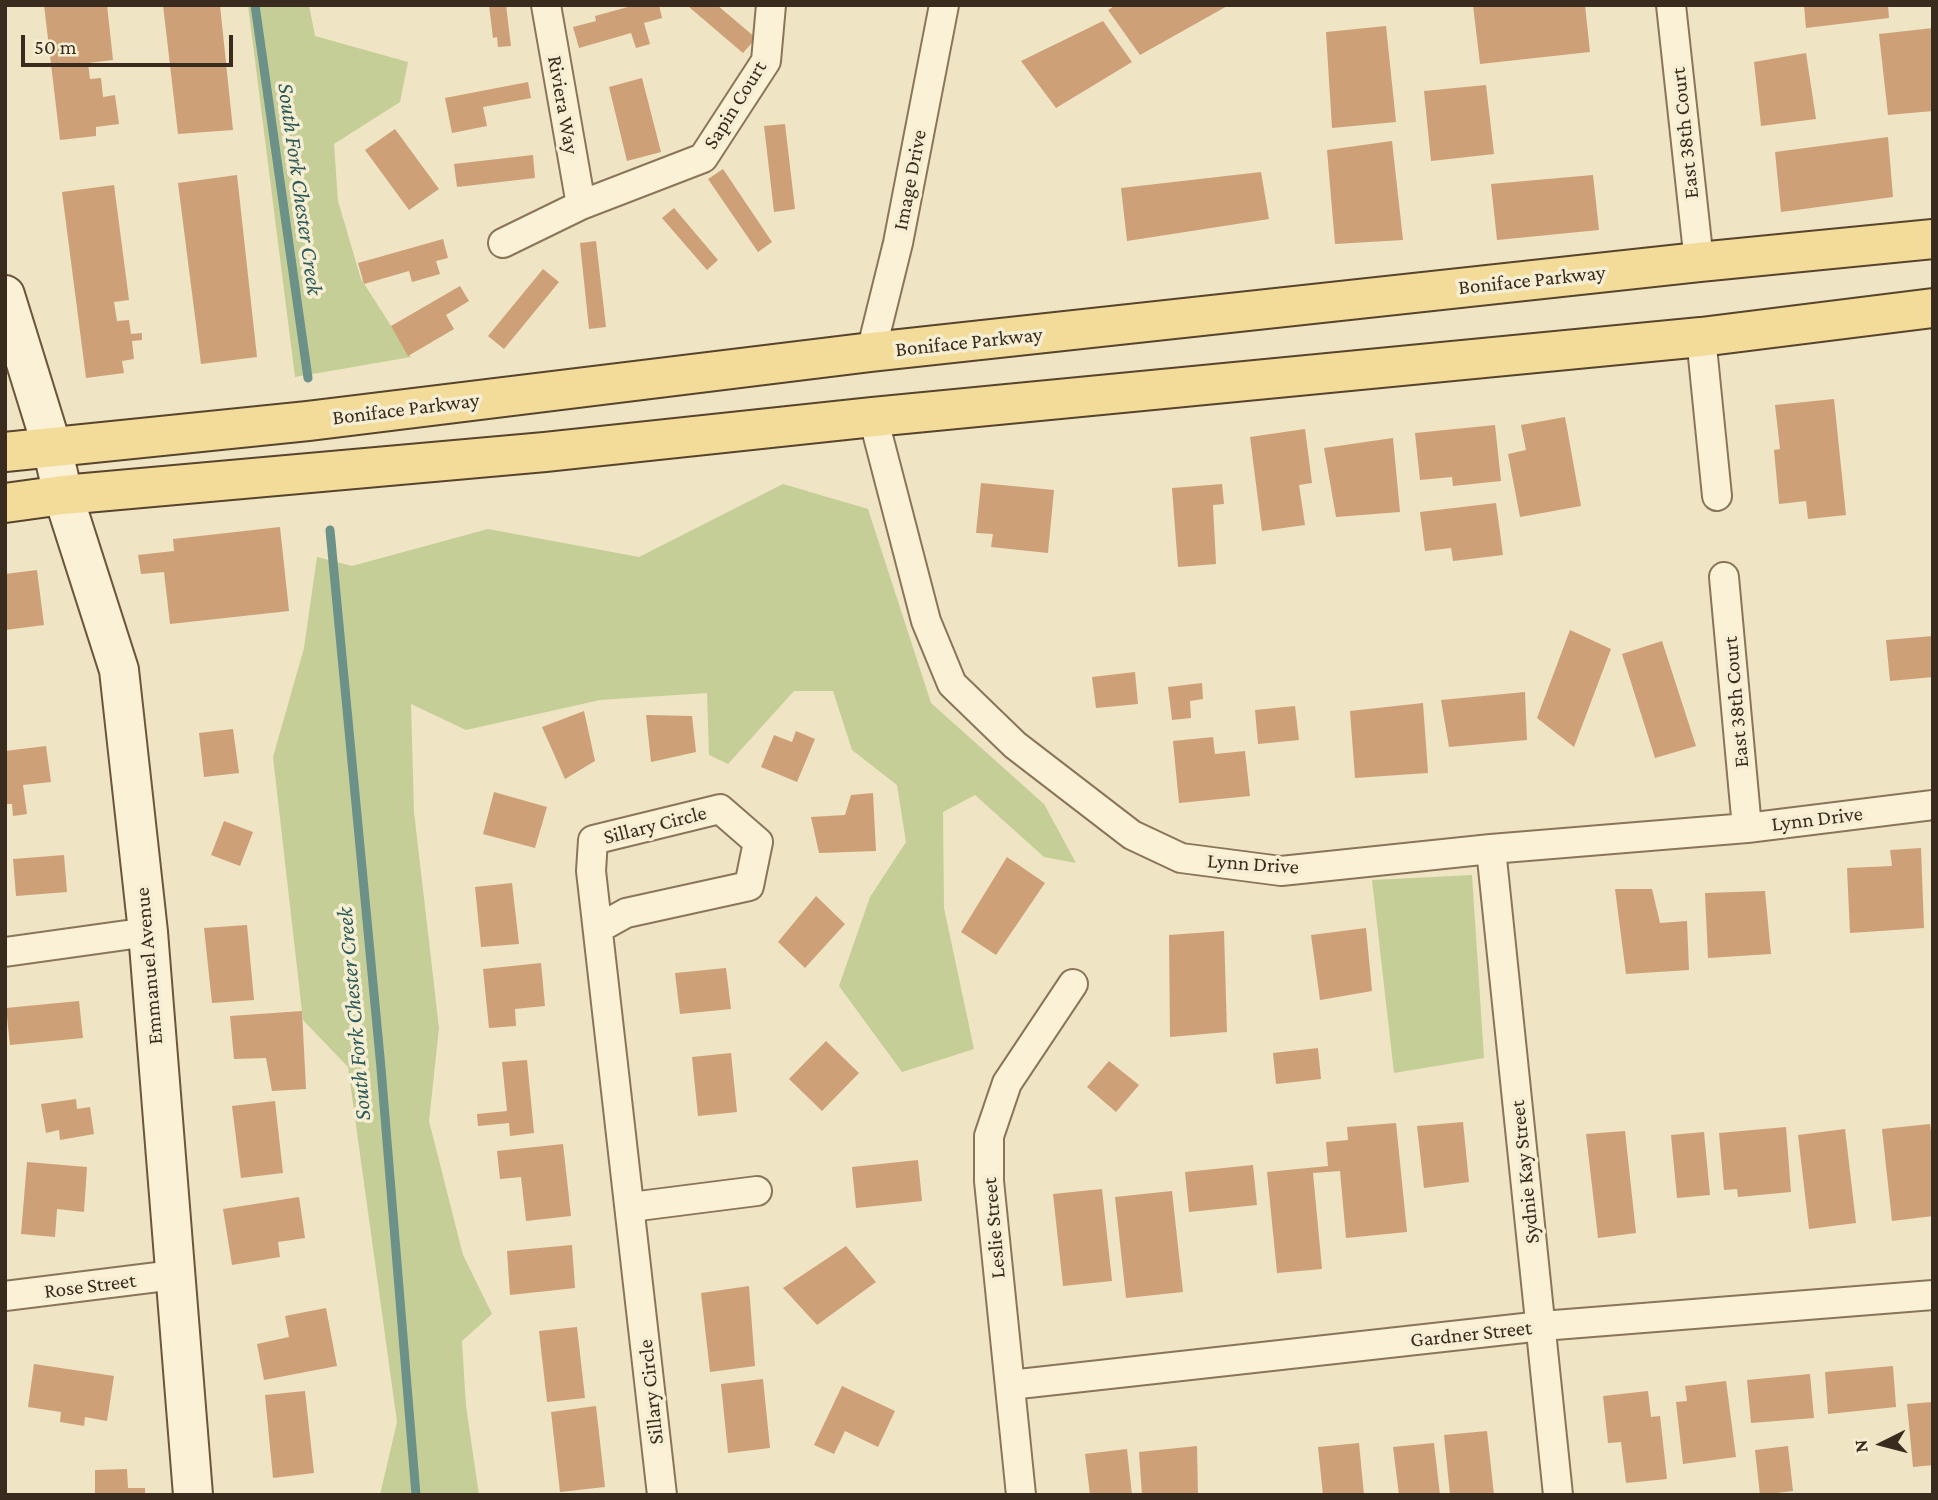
<!DOCTYPE html>
<html>
<head>
<meta charset="utf-8">
<style>
  body { margin:0 }
  #map { position:relative; width:1938px; height:1500px; overflow:hidden; background:#efe4c3; font-family:"Crimson Pro",serif }
  canvas { display:block }
  .frame { position:absolute; inset:0; border:7px solid #392c1e; pointer-events:none }
  .north { position:absolute; left:1847px; top:1409px; width:70px; height:70px; -webkit-text-stroke:5px #f6eed3; paint-order:stroke; rotate:264deg; font-size:19px; font-weight:700; line-height:28px; text-align:center; color:#392c1e }
  .north::after { content:''; display:block; margin:auto; width:24px; height:32px; background:#392c1e; clip-path:polygon(50% 0,100% 100%,50% 72%,0 100%) }
  .scale { position:absolute; left:21px; top:35px; width:212px; height:32px; box-sizing:border-box; border:4px solid #392c1e; border-top:0; padding-left:9px; font-size:21px; line-height:24px; white-space:nowrap; color:#392c1e; -webkit-text-stroke:5px #f6eed3; paint-order:stroke }
</style>
</head>
<body>
<div id="map">
<canvas width="1938" height="1500"></canvas>
<div class="frame"></div>
<div class="north">N</div>
<div class="scale">50 m</div>
</div>
<script>
const context = document.querySelector('canvas').getContext('2d');
context.lineJoin = 'round';
function paint(path, color) {
  context.fillStyle = color;
  context.fill(path, 'evenodd');
}
function poly(rows) {
  const path = new Path2D();
  for (const r of rows) {
    path.moveTo(r[0], r[1]);
    for (let i = 2; i < r.length; i += 2) path.lineTo(r[i], r[i + 1]);
  }
  return path;
}
function stroke(path, color, width, dash) {
  context.strokeStyle = color;
  context.lineWidth = width;
  context.lineCap = dash ? 'butt' : 'round';
  context.setLineDash(dash || []);
  context.stroke(path);
}
function label(font, color, halo, rows, align = 'center') {
  context.font = font + ' "Crimson Pro",serif';
  context.lineWidth = 7;
  context.setLineDash([]);
  context.textBaseline = 'middle';
  context.strokeStyle = halo;
  context.fillStyle = color;
  for (const [text, x, y, turn = 0] of rows) {
    context.save();
    context.translate(x, y);
    context.rotate((+turn || 0) * Math.PI / 180);
    context.textAlign = isNaN(turn) ? turn : align;
    if (halo) context.strokeText(text, 0, 0);
    context.fillText(text, 0, 0);
    context.restore();
  }
}
const green = poly([
  [248,5,309,5,315,36,408,62,400,102,334,144,338,201,361,279,411,357,295,377],
  [783,484,868,509,931,703,1044,804,1076,863,1044,857,975,795,943,812,944,908,974,1049,902,1072,839,986,870,897,906,842,897,785,852,750,833,691,794,691,728,764,709,755,707,693,600,700,466,730,411,704,414,812,439,1028,429,1121,463,1255,492,1314,462,1341,466,1406,479,1495,380,1495,397,1422,348,1067,303,1020,273,757,304,648,317,557,352,566,488,529,639,557],
  [1472,875,1484,1058,1394,1073,1372,880]
]);
const stream = poly([
  [255,5,308,378],
  [330,530,381,1068,416,1495]
]);
const building = poly([
  [44,5,107,5,113,60,88,63,90,79,101,78,103,97,115,95,119,124,96,127,96,136,60,140],
  [163,5,220,5,233,130,178,134],
  [489,5,506,5,511,46,498,47,497,37,493,38],
  [635,5,659,5,662,18,644,23,650,44,636,48,631,33,579,48,573,27,596,21,595,16],
  [691,5,717,5,756,38,743,53,689,7],
  [1116,5,1229,5,1140,55,1108,10],
  [1473,5,1585,5,1590,52,1480,64],
  [1804,5,1888,5,1889,18,1806,28],
  [1103,21,1132,62,1056,108,1021,61],
  [1386,26,1396,122,1332,128,1326,32],
  [1933,28,1933,111,1888,115,1879,34],
  [1806,53,1816,119,1761,126,1754,62],
  [642,78,661,152,627,161,609,87],
  [528,82,531,98,483,107,487,126,452,133,445,98],
  [1486,85,1494,154,1431,161,1424,91],
  [785,124,795,209,774,212,764,126],
  [395,129,439,189,409,210,365,150],
  [1888,137,1893,197,1781,212,1775,152],
  [1392,141,1403,240,1335,244,1327,150],
  [533,155,535,178,457,187,454,164],
  [723,169,772,242,758,252,708,179],
  [1261,172,1269,219,1127,241,1121,188],
  [237,175,257,357,201,364,178,183],
  [1593,175,1599,230,1497,240,1491,184],
  [114,185,129,300,114,302,117,321,129,320,131,334,142,333,142,340,132,341,134,359,122,361,124,373,86,378,62,192],
  [674,208,718,260,707,270,662,218],
  [443,239,448,258,436,261,440,274,412,282,409,271,364,284,358,263],
  [596,241,606,327,589,329,580,243],
  [543,269,559,282,504,349,488,336],
  [460,286,469,301,446,315,454,329,408,356,391,326],
  [1834,399,1846,515,1808,519,1806,501,1779,504,1774,450,1780,449,1775,405],
  [1565,417,1581,506,1520,517,1508,454,1526,450,1521,425],
  [1495,425,1501,481,1453,486,1452,477,1420,480,1415,433],
  [1305,429,1312,483,1299,485,1305,525,1262,531,1250,437],
  [1393,438,1400,512,1336,517,1324,448],
  [981,483,1054,490,1048,553,991,547,993,534,976,533],
  [1222,484,1224,504,1213,505,1216,564,1178,567,1172,488],
  [1496,503,1503,555,1453,561,1451,548,1425,551,1420,512],
  [280,527,289,611,170,624,164,572,141,574,138,555,174,551,173,539],
  [37,570,44,625,5,630,5,574],
  [1570,630,1611,649,1574,747,1537,718],
  [1933,636,1933,677,1890,681,1886,640],
  [1662,641,1696,746,1655,758,1622,654],
  [1135,672,1138,704,1096,708,1092,677],
  [1202,683,1203,699,1190,701,1191,718,1172,720,1168,687],
  [1525,692,1527,740,1449,747,1441,700],
  [1423,703,1428,773,1355,778,1350,711],
  [1295,706,1299,740,1258,744,1255,710],
  [584,711,595,761,565,779,542,727],
  [646,715,692,716,696,752,651,762],
  [233,729,239,773,204,777,199,733],
  [796,731,815,739,797,782,761,767,774,735,792,742],
  [1213,737,1215,754,1245,751,1250,796,1179,803,1173,741],
  [46,746,51,782,23,785,27,814,13,816,12,804,5,804,5,751],
  [494,792,547,807,535,848,483,834],
  [873,793,876,851,819,853,811,817,845,815,851,795],
  [224,821,253,832,240,866,211,855],
  [1921,848,1924,928,1850,933,1847,868,1892,866,1890,850],
  [64,855,67,892,16,896,13,859],
  [1007,857,1045,883,996,955,961,932],
  [512,883,519,944,481,947,475,887],
  [1615,889,1652,889,1660,923,1687,921,1689,970,1626,974],
  [1765,891,1771,954,1708,958,1705,893],
  [816,896,845,924,805,968,778,942],
  [247,925,254,1000,212,1003,204,928],
  [1366,928,1372,991,1320,1000,1311,935],
  [1224,931,1227,1032,1170,1037,1169,935],
  [541,963,545,1006,515,1009,516,1026,489,1028,483,969],
  [726,968,731,1009,680,1014,675,973],
  [79,1001,83,1038,10,1045,6,1008],
  [302,1011,306,1089,272,1091,266,1058,234,1059,230,1016],
  [826,1041,859,1073,822,1111,789,1079],
  [1318,1048,1321,1079,1276,1084,1273,1053],
  [731,1053,737,1112,698,1116,692,1057],
  [527,1060,534,1133,510,1136,509,1123,478,1126,477,1114,507,1111,502,1062],
  [1109,1061,1139,1085,1116,1112,1087,1087],
  [76,1099,77,1109,90,1107,94,1134,60,1140,59,1130,46,1133,41,1104],
  [275,1101,283,1173,241,1178,232,1106],
  [1463,1122,1469,1182,1424,1188,1417,1126],
  [1396,1123,1407,1232,1346,1238,1340,1171,1313,1173,1322,1269,1277,1273,1267,1172,1328,1166,1326,1142,1348,1140,1347,1127],
  [1930,1124,1933,1147,1933,1216,1892,1221,1882,1129],
  [1786,1127,1791,1192,1738,1197,1737,1189,1724,1190,1719,1133],
  [1845,1129,1856,1223,1809,1229,1798,1135],
  [1625,1131,1636,1233,1598,1238,1586,1134],
  [1704,1132,1710,1195,1677,1198,1671,1135],
  [563,1144,571,1216,526,1221,521,1177,500,1179,497,1151],
  [918,1160,922,1201,856,1208,852,1167],
  [27,1162,87,1167,84,1212,57,1209,55,1237,21,1234],
  [1253,1165,1257,1205,1189,1212,1185,1172],
  [1102,1189,1112,1281,1063,1286,1053,1194],
  [1172,1191,1183,1292,1126,1298,1115,1197],
  [299,1197,305,1238,278,1242,280,1257,232,1265,223,1209],
  [572,1245,575,1288,510,1295,507,1251],
  [846,1246,876,1282,817,1325,783,1288],
  [749,1286,755,1366,710,1372,701,1293],
  [326,1308,337,1366,264,1380,257,1344,289,1337,285,1316],
  [577,1327,585,1398,547,1402,539,1331],
  [34,1364,114,1376,107,1421,85,1417,84,1426,60,1422,61,1412,28,1407],
  [1893,1366,1896,1407,1828,1414,1825,1372],
  [1810,1374,1814,1418,1751,1423,1747,1380],
  [763,1379,770,1448,728,1453,721,1384],
  [1726,1381,1736,1457,1683,1464,1676,1402,1687,1401,1685,1386],
  [842,1386,895,1411,878,1447,845,1431,834,1454,814,1445],
  [305,1391,314,1473,273,1478,265,1395],
  [1648,1391,1651,1417,1660,1416,1667,1479,1626,1483,1621,1442,1608,1443,1603,1396],
  [1933,1402,1933,1465,1913,1467,1907,1404],
  [596,1406,605,1487,560,1492,551,1412],
  [1487,1431,1494,1495,1450,1495,1444,1435],
  [1359,1443,1364,1495,1323,1495,1318,1447],
  [1434,1443,1440,1495,1399,1495,1393,1447],
  [1197,1446,1198,1495,1142,1495,1139,1452],
  [1788,1446,1793,1491,1760,1495,1755,1450],
  [1127,1449,1132,1495,1090,1495,1085,1454],
  [127,1469,128,1488,145,1488,145,1495,95,1495,95,1470]
]);
const street = poly([
  [546,5,581,205],
  [1671,5,1699,262],
  [503,243,581,205,703,158,766,61,771,5],
  [1701,337,1717,496],
  [871,352,898,243,944,5],
  [873,417,926,621,952,684,1015,745,1132,835,1181,858,1281,871,1491,849,1747,828,1933,805],
  [1724,577,1747,828],
  [1491,849,1558,1495],
  [599,928,626,913,749,886,758,842,720,809,593,840,591,871,662,1495],
  [5,952,148,932],
  [631,1207,757,1191],
  [5,1296,174,1275],
  [1010,1385,1542,1326,1933,1295],
  [1021,1495,989,1181,989,1136,1007,1083,1073,984]
]);
const secondary = poly([
  [5,295,52,447,63,495,119,670,148,932,193,1495]
]);
const primary = poly([
  [5,452,308,421,871,352,1699,262,1933,239],
  [5,503,63,495,545,452,873,417,1701,337,1933,308]
]);
const streetNames = [
  ["Riviera Way",563,105,80],
  ["Sapin Court",735,105,-58],
  ["East 38th Court",1685,133,-96],
  ["Image Drive",910,180,-79],
  ["Boniface Parkway",1532,280,-6],
  ["Boniface Parkway",969,342,-6],
  ["Boniface Parkway",406,409,-7],
  ["East 38th Court",1736,702,-95],
  ["Lynn Drive",1817,819,-7],
  ["Sillary Circle",655,825,-14],
  ["Lynn Drive",1253,864,4],
  ["Emmanuel Avenue",149,966,-95],
  ["Sydnie Kay Street",1525,1172,-96],
  ["Leslie Street",994,1228,-95],
  ["Rose Street",90,1286,-7],
  ["Gardner Street",1471,1334,-6],
  ["Sillary Circle",651,1392,-96]
];
const waterNames = [
  ["South Fork Chester Creek",300,189,82],
  ["South Fork Chester Creek",354,1014,-95]
];
paint(green, '#c5ce96');
stroke(stream, '#6c9189', 9);
paint(building, '#cea078');
stroke(street, '#8a7559', 32);
stroke(secondary, '#6c563c', 42);
stroke(primary, '#58432d', 42);
stroke(street, '#faf1d6', 28);
stroke(secondary, '#faf1d6', 38);
stroke(primary, '#f3dc9a', 38);
label('21px', '#392c1e', '#f6eed3', streetNames);
label('italic 23px', '#2c5a59', '#f6eed3', waterNames);
</script>
</body>
</html>
